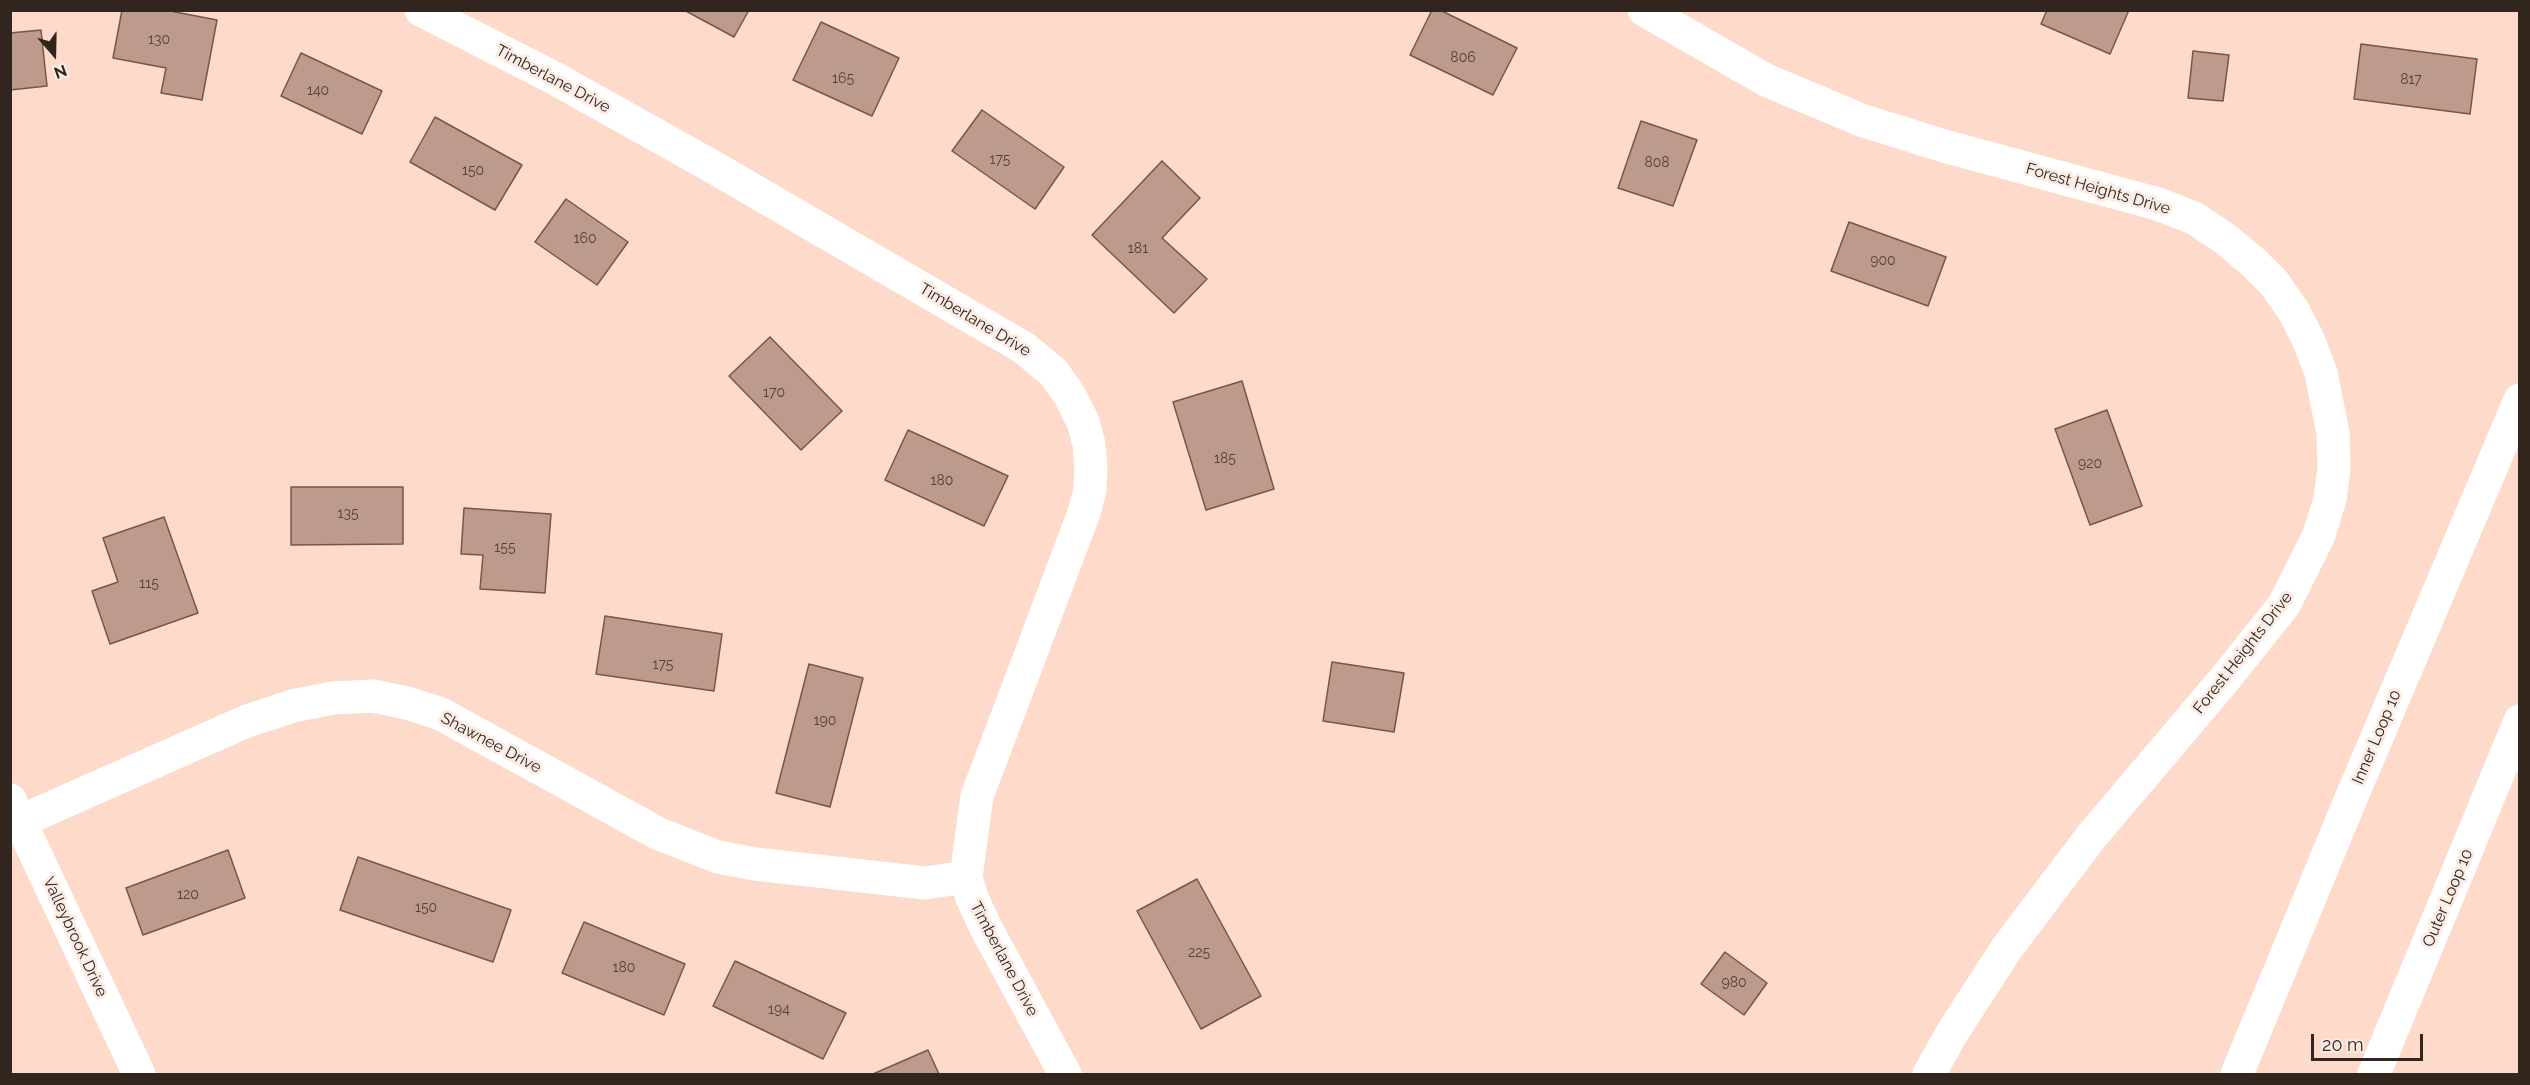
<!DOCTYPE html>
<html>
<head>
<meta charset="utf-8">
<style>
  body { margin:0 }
  #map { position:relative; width:2530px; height:1085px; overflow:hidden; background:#fedaca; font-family:Raleway,sans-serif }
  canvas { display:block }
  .frame { position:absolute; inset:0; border:12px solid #32251e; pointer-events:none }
  .north { position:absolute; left:24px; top:24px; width:60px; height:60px; -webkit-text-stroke:4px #fbede6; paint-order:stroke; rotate:160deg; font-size:16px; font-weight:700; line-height:24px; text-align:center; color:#32251e }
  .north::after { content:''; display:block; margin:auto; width:21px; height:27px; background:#32251e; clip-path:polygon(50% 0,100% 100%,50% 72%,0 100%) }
  .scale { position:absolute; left:2311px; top:1034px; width:112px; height:27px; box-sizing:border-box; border:3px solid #32251e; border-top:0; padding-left:8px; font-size:18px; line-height:21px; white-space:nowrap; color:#32251e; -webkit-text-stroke:4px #fbede6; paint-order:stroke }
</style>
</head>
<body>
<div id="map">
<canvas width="2530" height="1085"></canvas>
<div class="frame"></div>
<div class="north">N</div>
<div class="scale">20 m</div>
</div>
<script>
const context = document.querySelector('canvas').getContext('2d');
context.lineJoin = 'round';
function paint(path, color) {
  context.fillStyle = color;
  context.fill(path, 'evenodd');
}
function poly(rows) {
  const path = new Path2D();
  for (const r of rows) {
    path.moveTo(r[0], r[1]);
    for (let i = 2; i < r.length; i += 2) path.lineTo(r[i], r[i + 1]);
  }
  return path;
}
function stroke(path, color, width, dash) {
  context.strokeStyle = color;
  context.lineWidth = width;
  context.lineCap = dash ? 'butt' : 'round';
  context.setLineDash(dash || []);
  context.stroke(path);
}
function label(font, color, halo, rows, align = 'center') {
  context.font = font + ' Raleway,sans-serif';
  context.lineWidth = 6;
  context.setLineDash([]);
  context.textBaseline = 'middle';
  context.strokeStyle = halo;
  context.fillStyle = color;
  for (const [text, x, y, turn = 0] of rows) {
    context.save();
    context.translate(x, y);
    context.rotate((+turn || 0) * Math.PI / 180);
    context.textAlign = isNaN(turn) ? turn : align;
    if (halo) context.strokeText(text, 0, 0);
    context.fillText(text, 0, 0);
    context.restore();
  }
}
const building = poly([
  [122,10,165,10,217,20,202,100,161,93,166,68,113,58,122,10],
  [684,10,749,10,734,37,684,10],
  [1432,10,1440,10,1517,48,1493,95,1410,55,1432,10],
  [2047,10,2129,10,2110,54,2041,24,2047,10],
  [821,22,899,58,872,116,793,80,821,22],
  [41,30,47,86,10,90,10,33,41,30],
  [2361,44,2477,59,2470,114,2354,99,2361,44],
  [2193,51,2229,55,2223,101,2188,98,2193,51],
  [301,53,382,91,362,134,281,96,301,53],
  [982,110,1064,167,1035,209,952,151,982,110],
  [435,117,522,165,495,210,410,162,435,117],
  [1641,121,1697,140,1673,206,1618,188,1641,121],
  [1162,161,1200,198,1162,238,1207,279,1174,313,1092,235,1162,161],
  [566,199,628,242,597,285,535,242,566,199],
  [1849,222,1946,257,1928,306,1831,271,1849,222],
  [770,337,842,411,801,450,729,376,770,337],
  [1242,381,1274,489,1206,510,1173,402,1242,381],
  [2107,410,2142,506,2090,525,2055,429,2107,410],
  [908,430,1008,476,984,526,885,480,908,430],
  [291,487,403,487,403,544,291,545,291,487],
  [464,508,551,514,545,593,480,589,483,555,461,554,464,508],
  [164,517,198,613,110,644,92,591,118,582,103,538,164,517],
  [605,616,722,634,714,691,596,674,605,616],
  [1332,662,1404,673,1394,732,1323,721,1332,662],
  [809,664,863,678,830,807,776,793,809,664],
  [228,850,245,898,143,935,126,888,228,850],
  [358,857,511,910,493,962,340,910,358,857],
  [1197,879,1261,996,1201,1029,1137,911,1197,879],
  [584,922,685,964,664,1015,562,973,584,922],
  [1725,952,1767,983,1744,1015,1701,984,1725,952],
  [735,961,846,1013,823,1059,713,1006,735,961],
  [928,1050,939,1074,873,1074,928,1050]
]);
const minor = poly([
  [421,10,554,78,715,168,1024,348,1054,373,1070,396,1083,422,1089,444,1091,468,1090,490,1084,513,977,796,966,877,972,898,986,928,1065,1074],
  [1644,10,1766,80,1861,120,1944,146,2158,204,2194,218,2224,238,2252,261,2274,283,2293,310,2308,339,2321,373,2333,433,2334,468,2330,499,2319,535,2284,605,2224,680,2091,837,2007,948,1952,1033,1929,1074],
  [10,800,139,1074],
  [21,821,247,721,293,706,333,698,373,696,407,703,441,714,659,834,718,857,755,864,925,883,966,877]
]);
const highway = poly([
  [2237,1074,2350,801,2520,400],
  [2374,1074,2520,721]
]);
const numberNames = [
  ["130",159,40],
  ["806",1463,58],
  ["165",843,79],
  ["817",2411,80],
  ["140",318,91],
  ["175",1000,160],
  ["808",1657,163],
  ["150",473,171],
  ["160",585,239],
  ["181",1138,249],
  ["900",1883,261],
  ["170",774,393],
  ["185",1225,459],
  ["920",2090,464],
  ["180",942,481],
  ["135",348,514],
  ["155",505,548],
  ["115",149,584],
  ["175",663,665],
  ["190",825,721],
  ["120",188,895],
  ["150",426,908],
  ["225",1199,953],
  ["180",624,968],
  ["980",1734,983],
  ["194",779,1010]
];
const streetNames = [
  ["Timberlane Drive",553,79,28],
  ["Forest Heights Drive",2098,189,16],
  ["Timberlane Drive",975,320,31],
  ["Forest Heights Drive",2243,653,-52],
  ["Inner Loop 10",2377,737,-67],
  ["Shawnee Drive",491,743,28],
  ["Outer Loop 10",2448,898,-67],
  ["Valleybrook Drive",75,937,65],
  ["Timberlane Drive",1004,959,62]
];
paint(building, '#bd9b8c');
stroke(building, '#755748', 1.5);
stroke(minor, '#fff', 33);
stroke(highway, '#fff', 33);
label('14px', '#55423a', null, numberNames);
label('16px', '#32251e', '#fbede6', streetNames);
</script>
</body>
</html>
